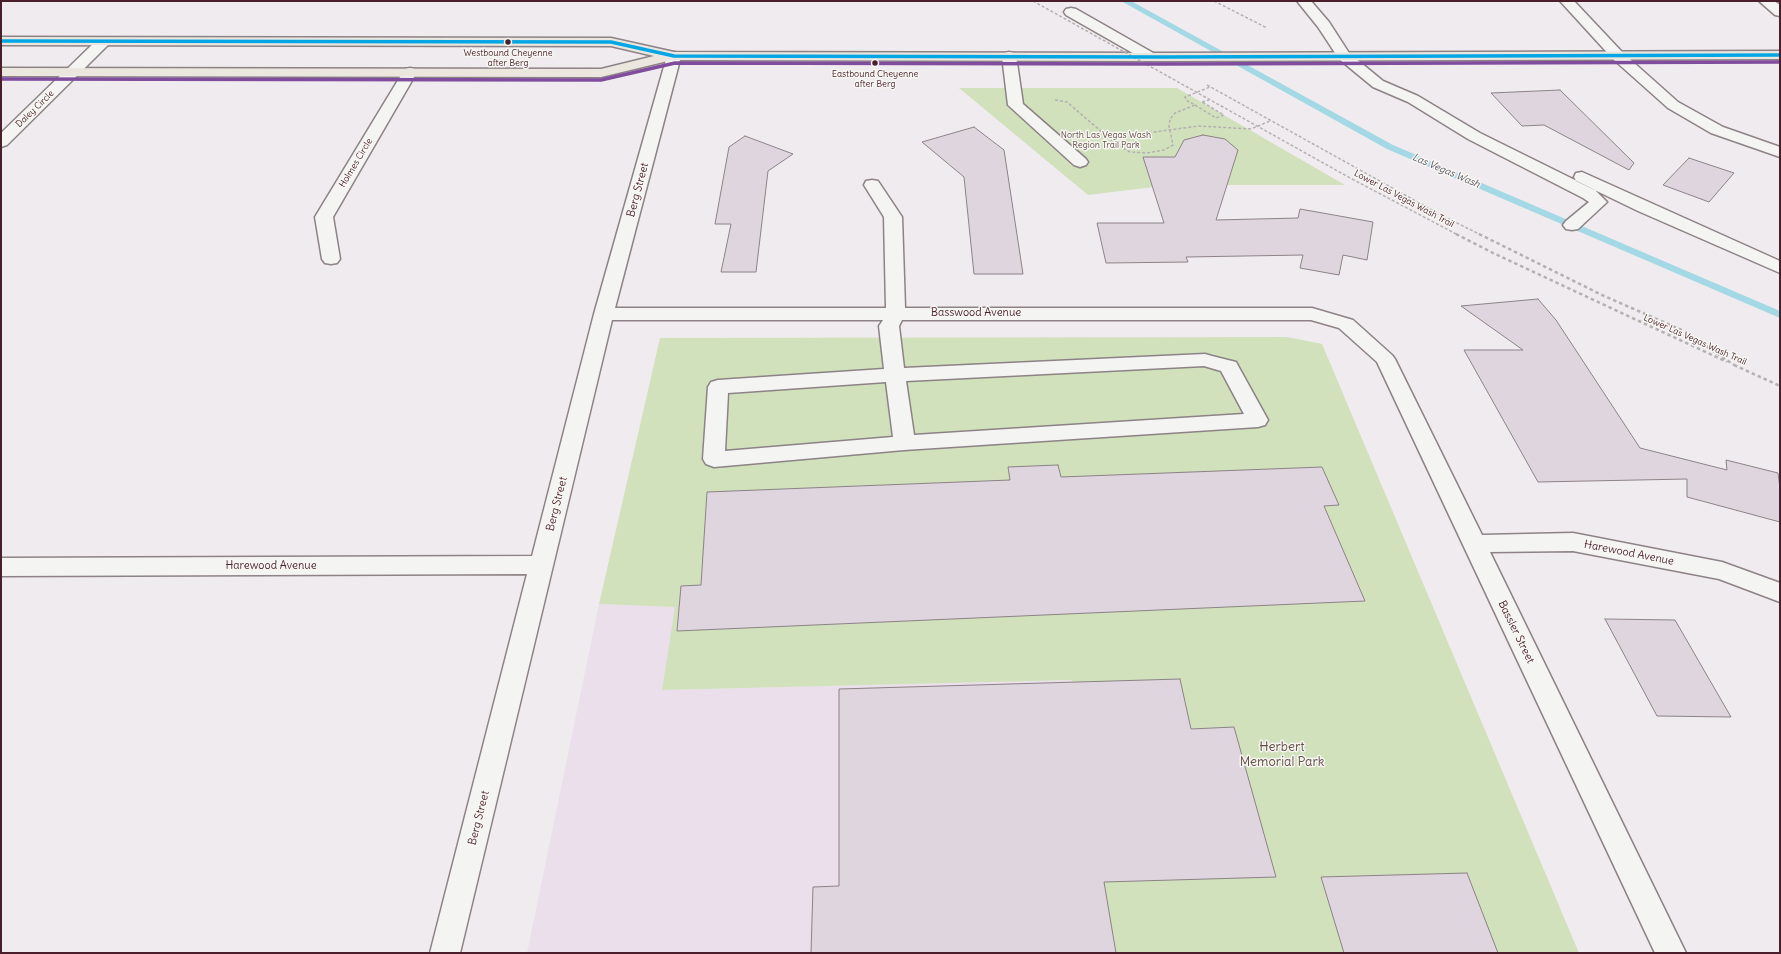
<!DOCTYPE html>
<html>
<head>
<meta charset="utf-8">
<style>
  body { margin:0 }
  #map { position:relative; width:1781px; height:954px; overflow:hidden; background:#f0ebef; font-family:Delius,sans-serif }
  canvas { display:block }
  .frame { position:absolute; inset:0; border:2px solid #4a1f2b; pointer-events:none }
</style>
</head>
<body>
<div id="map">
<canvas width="1781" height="954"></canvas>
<div class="frame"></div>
</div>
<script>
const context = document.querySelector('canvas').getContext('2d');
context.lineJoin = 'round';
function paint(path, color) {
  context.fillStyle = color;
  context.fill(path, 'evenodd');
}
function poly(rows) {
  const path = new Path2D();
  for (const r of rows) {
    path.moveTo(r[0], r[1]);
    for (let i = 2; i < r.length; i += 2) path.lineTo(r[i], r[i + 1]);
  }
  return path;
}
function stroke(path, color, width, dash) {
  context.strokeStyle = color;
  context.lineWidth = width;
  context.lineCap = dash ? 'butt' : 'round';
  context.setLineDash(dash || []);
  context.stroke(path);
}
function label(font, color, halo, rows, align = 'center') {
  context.font = font + ' Delius,sans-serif';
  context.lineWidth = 3;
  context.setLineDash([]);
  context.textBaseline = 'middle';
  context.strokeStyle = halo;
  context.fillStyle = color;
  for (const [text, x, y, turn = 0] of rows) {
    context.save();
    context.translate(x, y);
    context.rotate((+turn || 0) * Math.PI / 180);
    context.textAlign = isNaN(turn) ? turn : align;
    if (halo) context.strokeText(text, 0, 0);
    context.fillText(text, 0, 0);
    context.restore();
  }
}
const built = poly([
  [599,604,676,607,662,690,1072,680,1114,953,527,953]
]);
const green = poly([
  [959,88,1177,88,1345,185,1170,185,1088,195],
  [1287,337,1322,344,1579,953,1114,953,1072,680,662,690,675,607,599,604,660,338]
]);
const stream = poly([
  [1121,1,1131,1,1393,145,1780,311,1780,318,1387,149,1121,1]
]);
const building = poly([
  [1560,90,1634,163,1629,170,1544,125,1522,126,1491,93,1560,90],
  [974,127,1004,150,1023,274,974,274,964,177,922,142,974,127],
  [1203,135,1225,139,1238,150,1216,220,1298,218,1300,209,1373,222,1367,260,1343,255,1339,275,1300,268,1303,255,1186,257,1188,262,1106,263,1097,223,1164,223,1143,157,1175,157,1184,140,1203,135],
  [745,136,793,154,768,171,756,272,721,272,731,224,715,224,729,147,745,136],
  [1689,158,1734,173,1709,202,1663,185,1689,158],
  [1538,299,1556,320,1640,448,1727,470,1726,460,1778,473,1780,488,1780,522,1687,497,1687,479,1538,482,1464,350,1523,350,1461,306,1538,299],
  [1058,465,1061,477,1322,467,1339,505,1324,506,1365,601,677,631,681,586,701,585,707,492,1010,480,1008,467,1058,465],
  [1605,619,1675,620,1731,717,1657,716,1605,619],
  [1180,679,1191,729,1234,727,1276,877,1104,882,1116,953,811,953,813,887,839,886,839,689,1180,679],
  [1467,873,1498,953,1344,953,1321,877,1467,873]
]);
const pathFar1 = poly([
  [1214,1,1267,28],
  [1207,85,1441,215,1481,235],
  [1055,100,1067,102,1117,145,1130,152,1147,153,1164,150,1173,145,1169,126,1170,119,1175,113,1195,105,1186,100,1185,97,1210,87],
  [1202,102,1209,100],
  [1195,105,1216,118,1224,115,1202,102],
  [1109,138,1199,126,1251,129,1270,121],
  [1352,179,1458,235]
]);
const path = poly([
  [1456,234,1493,253,1727,362],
  [1479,234,1602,295,1684,331,1734,365],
  [1734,365,1780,386]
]);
const minor = poly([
  [1297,1,1311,1,1329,22,1349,53,1383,81,1418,96,1480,133,1595,190,1607,202,1578,229,1572,230,1566,229,1563,225,1566,221,1589,202,1583,198,1468,139,1408,102,1373,87,1339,59,1318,27,1297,1],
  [1560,1,1574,1,1623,53,1678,102,1723,127,1780,147,1780,157,1711,133,1668,108,1613,59,1560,1],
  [1759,1,1774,1,1780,5,1780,16,1775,15,1759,1],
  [1071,8,1076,9,1155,54,1157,57,1155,60,1150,61,1145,60,1066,15,1064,12,1066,9,1071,8],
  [103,38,108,39,110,42,108,45,7,145,1,147,1,133,98,39,103,38],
  [674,52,679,53,681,56,615,308,886,308,884,217,864,185,866,181,872,180,878,181,902,217,905,308,1312,308,1353,320,1392,355,1395,359,1482,535,1573,533,1722,562,1780,583,1780,602,1719,579,1573,551,1490,552,1686,953,1655,953,1377,362,1339,328,1311,320,902,320,899,326,904,368,1205,354,1212,356,1236,362,1268,420,1265,425,1258,427,904,450,714,467,706,464,703,459,708,387,711,382,718,380,884,369,879,326,883,320,612,320,460,953,430,953,527,574,1,576,1,558,532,556,594,314,667,56,669,53,674,52],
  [1204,366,1221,371,1244,414,914,435,906,381,1204,366],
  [886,382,893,437,725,451,728,393,886,382],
  [1009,52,1014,53,1016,56,1023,104,1086,159,1088,162,1086,165,1080,167,1074,165,1008,105,1002,56,1004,53,1009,52],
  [410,68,415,69,417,72,333,217,340,259,337,263,331,264,325,263,322,259,315,217,403,72,405,69,410,68],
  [1582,172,1780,261,1780,273,1638,211,1576,181,1574,177,1576,173,1582,172]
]);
const major = poly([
  [1,37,611,38,674,52,1165,53,1780,51,1780,59,1165,61,672,60,601,77,1,76,1,68,601,69,654,56,611,46,1,45,1,37]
]);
const pathBridge = poly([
  [1033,1,1352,179]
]);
const bus1 = poly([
  [1,41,611,42,674,56,1165,57,1780,55]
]);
const bus2 = poly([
  [1,79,601,80,675,63,1165,64,1780,62]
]);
const markers = [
  [508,42,3.5,"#4a1f2b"],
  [875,63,3.5,"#4a1f2b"]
];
const farBusnames = [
  ["Westbound Cheyenne",508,53],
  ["after Berg",508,63],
  ["Eastbound Cheyenne",875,74],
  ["after Berg",875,84]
];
const farStreetnames = [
  ["Daley Circle",35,109,-44],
  ["Holmes Circle",356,163,-59],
  ["Lower Las Vegas Wash Trail",1404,199,28],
  ["Lower Las Vegas Wash Trail",1695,340,24]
];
const farParknames = [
  ["North Las Vegas Wash",1106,135],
  ["Region Trail Park",1106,145]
];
const farWaternames = [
  ["Las Vegas Wash",1446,171,23]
];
const streetNames = [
  ["Berg Street",638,190,-75],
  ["Basswood Avenue",976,313],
  ["Berg Street",557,504,-76],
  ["Harewood Avenue",1629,553,11],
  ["Harewood Avenue",271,566],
  ["Bassler Street",1516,632,64],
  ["Berg Street",479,818,-76]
];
const nearParknames = [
  ["Herbert",1282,747],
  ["Memorial Park",1282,762]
];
paint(built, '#eadfea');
paint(green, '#d0e1bc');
paint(stream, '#a3d8e5');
paint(building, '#dfd5df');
stroke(building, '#8d8286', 1);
stroke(minor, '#8d8286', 3);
stroke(major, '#8d8286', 3);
stroke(pathFar1, '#b5b0b1', 1.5, [3, 2]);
stroke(path, '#b5b0b1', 2.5, [3.5, 3]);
paint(minor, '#f4f4f2');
paint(major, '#ebe7de');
stroke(pathBridge, '#b5b0b1', 1.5, [3, 2]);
stroke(bus1, '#04a6e5', 3.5);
stroke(bus2, '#804c9e', 3.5);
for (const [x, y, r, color] of markers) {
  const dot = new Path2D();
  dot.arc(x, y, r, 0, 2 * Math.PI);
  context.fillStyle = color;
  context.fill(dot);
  stroke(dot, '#f6f6f2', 1.5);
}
label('9px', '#4a1f2b', '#f6f6f2', farBusnames);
label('9px', '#4a1f2b', '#f6f6f2', farStreetnames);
label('9px', '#654d45', '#f6f6f2', farParknames);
label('italic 10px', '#5b5462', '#f6f6f2', farWaternames);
label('11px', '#4a1f2b', '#f6f6f2', streetNames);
label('13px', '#654d45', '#f6f6f2', nearParknames);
</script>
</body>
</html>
